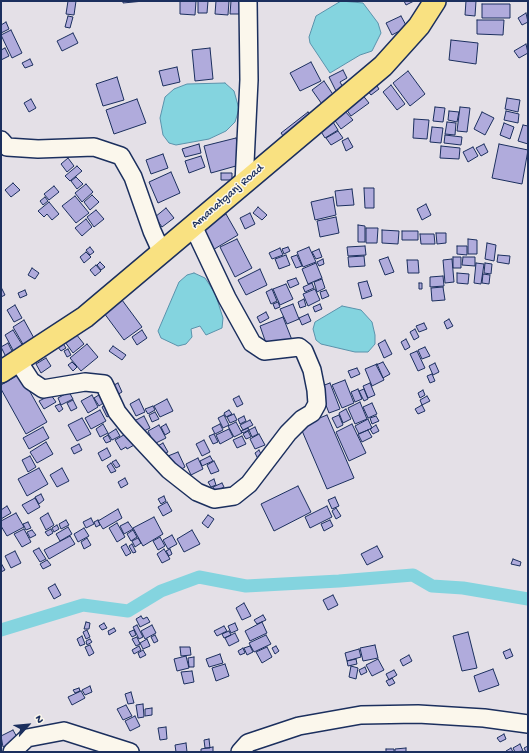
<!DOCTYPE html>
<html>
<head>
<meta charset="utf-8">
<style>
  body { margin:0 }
  #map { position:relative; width:529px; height:753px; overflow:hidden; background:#e4e0e7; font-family:"Gochi Hand",sans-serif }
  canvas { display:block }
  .frame { position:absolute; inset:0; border:2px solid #1b2f5e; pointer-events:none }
  .north { position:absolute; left:8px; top:705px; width:40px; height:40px; -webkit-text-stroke:3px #fbf7ec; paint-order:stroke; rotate:63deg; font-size:11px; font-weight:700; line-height:16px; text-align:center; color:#1b2f5e }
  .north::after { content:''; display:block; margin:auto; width:14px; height:18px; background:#1b2f5e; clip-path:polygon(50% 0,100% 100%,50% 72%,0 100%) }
</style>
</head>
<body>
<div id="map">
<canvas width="529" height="753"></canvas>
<div class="frame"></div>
<div class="north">N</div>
</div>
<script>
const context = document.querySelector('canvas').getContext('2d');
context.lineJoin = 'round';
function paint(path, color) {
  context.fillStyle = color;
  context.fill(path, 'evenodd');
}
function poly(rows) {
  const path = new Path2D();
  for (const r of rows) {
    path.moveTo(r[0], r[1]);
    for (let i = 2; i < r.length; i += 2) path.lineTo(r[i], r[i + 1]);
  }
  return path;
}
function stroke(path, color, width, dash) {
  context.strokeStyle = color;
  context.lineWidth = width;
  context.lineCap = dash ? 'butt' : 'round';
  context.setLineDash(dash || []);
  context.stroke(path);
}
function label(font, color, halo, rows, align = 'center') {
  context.font = font + ' "Gochi Hand",sans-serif';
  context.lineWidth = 3;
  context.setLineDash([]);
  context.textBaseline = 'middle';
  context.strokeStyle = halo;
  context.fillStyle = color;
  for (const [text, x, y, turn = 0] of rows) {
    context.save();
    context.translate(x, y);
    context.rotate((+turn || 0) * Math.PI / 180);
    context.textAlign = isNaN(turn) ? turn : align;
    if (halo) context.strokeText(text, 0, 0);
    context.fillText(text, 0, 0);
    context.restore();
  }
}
const water = poly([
  [341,1,363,3,378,23,381,33,372,51,360,55,330,73,310,43,309,37,316,16,341,1],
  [225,83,234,91,239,109,235,122,226,131,209,139,176,145,169,143,163,135,160,118,165,97,174,89,187,84,225,83],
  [194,273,205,278,215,293,223,318,222,328,206,335,200,326,191,329,192,337,186,344,178,346,161,338,158,331,179,282,187,275,194,273],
  [342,306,361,310,372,322,375,335,375,344,368,352,355,352,321,344,316,340,313,329,315,322,342,306]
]);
const canal = poly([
  [1,630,83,605,128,611,161,591,199,577,246,586,339,581,413,575,432,586,463,588,528,599]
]);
const building = poly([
  [68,1,76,1,74,15,66,14,68,1],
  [123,1,144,1,123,3,123,1],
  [180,1,196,1,195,15,180,14,180,1],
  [198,1,208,1,207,13,198,13,198,1],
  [216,1,229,1,228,15,215,14,216,1],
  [231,1,244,1,243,14,230,14,231,1],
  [404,1,414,1,406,5,404,1],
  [466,1,476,1,475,16,465,15,466,1],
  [482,4,510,4,510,18,482,18,482,4],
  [526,13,528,22,522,25,518,18,526,13],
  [68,16,73,17,70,28,65,27,68,16],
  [401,16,407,27,392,35,386,23,401,16],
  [477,20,504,20,503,35,477,34,477,20],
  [6,22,9,29,1,33,1,25,6,22],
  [11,30,22,53,12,58,1,35,11,30],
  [73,33,78,43,62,51,57,41,73,33],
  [451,40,478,43,476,64,449,60,451,40],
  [526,44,528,53,519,58,514,51,526,44],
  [5,48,9,56,1,60,1,50,5,48],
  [210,48,213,79,195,81,192,50,210,48],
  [30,59,33,65,25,68,22,63,30,59],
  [311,62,321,81,300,91,290,73,311,62],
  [177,67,180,82,163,86,159,71,177,67],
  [343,70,347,78,340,82,345,91,338,95,329,77,343,70],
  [408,71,425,94,410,106,393,83,408,71],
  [117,77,124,100,103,106,96,84,117,77],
  [324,81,336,99,324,107,312,90,324,81],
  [375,83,379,89,371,95,366,89,375,83],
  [391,85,405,104,397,110,383,92,391,85],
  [361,93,369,103,351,116,344,106,361,93],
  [507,98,520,100,518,112,505,109,507,98],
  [31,99,36,108,29,112,24,103,31,99],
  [137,99,146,123,114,134,106,110,137,99],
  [435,107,445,108,443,122,433,121,435,107],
  [460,107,470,108,467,132,457,131,460,107],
  [344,110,353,120,341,129,333,118,344,110],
  [449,111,459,112,457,122,448,120,449,111],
  [506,111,519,114,518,123,504,120,506,111],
  [308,112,313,119,286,140,281,133,308,112],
  [482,112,494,118,485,135,474,129,482,112],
  [414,119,429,120,427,139,413,138,414,119],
  [333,122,338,130,325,138,320,130,333,122],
  [447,122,456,123,455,135,445,134,447,122],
  [504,123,514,127,510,139,500,135,504,123],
  [523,125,528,126,528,144,518,141,523,125],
  [432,127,443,128,441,143,430,142,432,127],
  [338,131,343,138,331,145,326,138,338,131],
  [445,135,462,137,461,145,444,143,445,135],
  [236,138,243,164,211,173,204,146,236,138],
  [348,138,353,147,346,151,342,141,348,138],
  [199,144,201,153,185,157,182,149,199,144],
  [484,144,488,152,481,156,476,148,484,144],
  [499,144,528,150,522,184,492,178,499,144],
  [441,146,460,148,459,159,440,158,441,146],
  [473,147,478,156,468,162,463,152,473,147],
  [163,154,168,168,151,174,146,160,163,154],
  [201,156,205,167,189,173,185,161,201,156],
  [68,158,74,166,67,172,61,164,68,158],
  [77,166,82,171,70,181,65,176,77,166],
  [171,172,180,193,158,203,149,182,171,172],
  [221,173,232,173,232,180,221,180,221,173],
  [76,177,83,184,77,189,71,181,76,177],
  [13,183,20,190,11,197,5,190,13,183],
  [86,184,93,192,82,202,75,193,86,184],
  [54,186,59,192,49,200,44,194,54,186],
  [364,188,374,188,374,208,365,208,364,188],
  [352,189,354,205,337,206,335,191,352,189],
  [92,195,99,202,90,210,84,202,92,195],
  [75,196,89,213,76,223,62,206,75,196],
  [45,197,48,201,43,205,40,201,45,197],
  [333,197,336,215,315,220,311,202,333,197],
  [49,202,59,214,52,220,47,214,44,217,38,211,49,202],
  [426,204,431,215,422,220,417,209,426,204],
  [258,207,267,215,262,220,253,213,258,207],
  [166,208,174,218,162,227,155,217,166,208],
  [96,210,104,219,94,227,87,217,96,210],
  [250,213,255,224,245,229,240,218,250,213],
  [226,214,238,235,211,251,199,230,226,214],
  [336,217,339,233,320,237,317,221,336,217],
  [86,219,92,227,82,236,75,228,86,219],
  [358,225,365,226,365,242,358,242,358,225],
  [366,228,378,228,377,243,366,243,366,228],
  [382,230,399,231,398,244,382,243,382,230],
  [402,231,418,231,418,240,402,240,402,231],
  [436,233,446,233,446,243,437,244,436,233],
  [420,234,434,234,435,244,421,244,420,234],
  [237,239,252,268,235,277,220,247,237,239],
  [468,239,477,240,477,254,468,254,468,239],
  [487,243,496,245,494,261,485,259,487,243],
  [365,246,366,255,348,256,347,247,365,246],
  [457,246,467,246,467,255,457,254,457,246],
  [90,247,94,252,90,255,86,250,90,247],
  [288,247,290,251,284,254,282,249,288,247],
  [309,247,316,262,303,267,297,252,309,247],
  [280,248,283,255,272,259,269,253,280,248],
  [319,249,322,257,316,259,312,252,319,249],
  [86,252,91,257,84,263,80,257,86,252],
  [286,255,290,265,279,269,275,259,286,255],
  [297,255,302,266,296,268,291,257,297,255],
  [498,255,510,256,509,264,497,262,498,255],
  [364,256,365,266,349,267,348,257,364,256],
  [388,257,394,272,385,275,379,260,388,257],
  [453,257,461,257,461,268,453,268,453,257],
  [463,257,475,257,475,266,462,265,463,257],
  [323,259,324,264,319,266,317,262,323,259],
  [452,259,454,282,445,283,443,260,452,259],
  [407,260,418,260,419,273,408,273,407,260],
  [100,262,105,267,101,270,97,265,100,262],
  [316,263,322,278,308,284,302,269,316,263],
  [476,263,484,264,481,284,474,283,476,263],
  [485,263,492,264,491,274,484,273,485,263],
  [96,265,101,271,95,276,90,270,96,265],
  [32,268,39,273,35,279,28,275,32,268],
  [260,269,267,285,246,295,238,280,260,269],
  [457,273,469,274,468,284,457,283,457,273],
  [483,274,490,275,489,284,482,283,483,274],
  [443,276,444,286,430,287,430,277,443,276],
  [296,278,299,284,290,288,287,281,296,278],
  [322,279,325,288,317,292,314,282,322,279],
  [367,281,372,296,362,299,358,283,367,281],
  [312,283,314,288,305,292,303,287,312,283],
  [419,283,422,283,422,289,419,289,419,283],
  [286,284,293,299,280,305,273,289,286,284],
  [1,287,5,295,1,297,1,287],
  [443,287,445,300,432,301,431,288,443,287],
  [272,289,277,301,271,304,266,292,272,289],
  [315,289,320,300,308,306,303,294,315,289],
  [25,290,27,295,20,298,18,293,25,290],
  [326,290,329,296,322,299,320,292,326,290],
  [304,299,306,306,300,308,298,302,304,299],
  [122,300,142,327,124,340,104,313,122,300],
  [278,302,280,307,275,309,273,304,278,302],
  [293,304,299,319,287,324,280,309,293,304],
  [320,304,322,309,315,312,313,307,320,304],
  [15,305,22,318,14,322,7,310,15,305],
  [266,312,269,318,260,323,257,317,266,312],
  [308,314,311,321,302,325,299,318,308,314],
  [283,317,292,340,268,349,260,326,283,317],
  [449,319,453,326,447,329,444,322,449,319],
  [24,320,35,340,24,346,13,327,24,320],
  [424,323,427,329,419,332,416,326,424,323],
  [415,329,419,337,414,340,410,332,415,329],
  [13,330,23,346,14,352,5,335,13,330],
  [142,330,147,338,137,345,132,337,142,330],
  [76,334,84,344,73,353,65,342,76,334],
  [406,339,410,347,405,350,401,342,406,339],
  [385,340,392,354,384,358,378,344,385,340],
  [62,342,66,348,61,351,57,346,62,342],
  [8,343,13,353,6,357,1,347,8,343],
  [87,344,98,357,81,371,70,358,87,344],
  [113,346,126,355,122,360,109,351,113,346],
  [425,347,430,356,422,359,418,350,425,347],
  [68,349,71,355,67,357,64,351,68,349],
  [417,351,425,368,418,371,410,354,417,351],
  [46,358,51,366,41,373,36,364,46,358],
  [72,362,77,367,73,371,68,365,72,362],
  [383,362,390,374,383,378,376,365,383,362],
  [435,363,439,372,433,375,429,366,435,363],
  [377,364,384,380,372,386,365,369,377,364],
  [357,368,360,374,351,378,348,371,357,368],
  [20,374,47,422,26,434,1,389,1,385,20,374],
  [432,374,435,381,430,383,427,376,432,374],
  [345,380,354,403,342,408,332,385,345,380],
  [118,383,122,392,115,396,110,387,118,383],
  [330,383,340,409,329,413,319,387,330,383],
  [370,383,375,395,368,398,363,386,370,383],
  [358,389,362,399,355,402,351,392,358,389],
  [364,389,368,399,364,401,359,391,364,389],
  [423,390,425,395,420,398,418,393,423,390],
  [69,392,73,399,61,405,58,398,69,392],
  [102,393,106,401,99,406,94,398,102,393],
  [51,395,56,402,44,409,39,401,51,395],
  [92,395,98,407,88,413,81,401,92,395],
  [239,396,243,404,237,407,233,399,239,396],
  [427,396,430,401,422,405,420,400,427,396],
  [139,399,145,412,136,416,130,404,139,399],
  [167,399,173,411,160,417,154,406,167,399],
  [73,400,77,408,71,411,67,403,73,400],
  [360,402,367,419,355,424,348,408,360,402],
  [109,403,114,413,107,417,102,407,109,403],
  [372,403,377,414,368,418,363,407,372,403],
  [60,404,63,409,59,412,55,406,60,404],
  [422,405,425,411,418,414,415,409,422,405],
  [153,406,155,410,148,414,145,409,153,406],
  [346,409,351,419,343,423,339,413,346,409],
  [100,410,106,421,91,429,85,418,100,410],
  [229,410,232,414,226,417,224,413,229,410],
  [155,412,159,419,152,422,149,415,155,412],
  [234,414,237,420,230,423,227,417,234,414],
  [224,415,229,425,223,428,218,418,224,415],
  [327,415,354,478,327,489,300,426,327,415],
  [339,415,343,425,337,428,332,418,339,415],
  [144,416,150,428,138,434,132,422,144,416],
  [244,416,246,421,240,424,238,419,244,416],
  [376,416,379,421,372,424,370,418,376,416],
  [82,418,91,434,77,441,68,425,82,418],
  [368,419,372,428,359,434,355,426,368,419],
  [250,420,253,425,243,430,240,425,250,420],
  [236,422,242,433,234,437,228,426,236,422],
  [103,424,108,433,100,437,96,429,103,424],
  [166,424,170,432,165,435,161,427,166,424],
  [220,424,223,430,215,434,212,428,220,424],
  [352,424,366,453,349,461,336,432,352,424],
  [159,425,166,438,154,444,148,431,159,425],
  [376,425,379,431,373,434,370,429,376,425],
  [43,427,49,438,29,449,23,438,43,427],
  [255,427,258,434,252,437,249,430,255,427],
  [248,428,249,430,243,433,241,431,248,428],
  [116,429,120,436,112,440,108,434,116,429],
  [229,429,233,437,220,444,216,435,229,429],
  [368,430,372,437,362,442,358,434,368,430],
  [248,431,251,437,246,439,243,434,248,431],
  [129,432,136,444,127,449,126,447,121,450,115,440,129,432],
  [214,434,218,442,213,444,209,436,214,434],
  [259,434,265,445,255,449,250,439,259,434],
  [108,435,111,441,106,443,103,438,108,435],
  [242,436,246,444,237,448,233,440,242,436],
  [204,440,210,452,202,456,196,444,204,440],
  [46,442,53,454,37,463,30,452,46,442],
  [163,443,168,452,160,456,156,447,163,443],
  [79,444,82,450,74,454,71,448,79,444],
  [107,448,111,456,102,461,98,453,107,448],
  [259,450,262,456,258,459,255,453,259,450],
  [178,452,185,467,176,472,168,456,178,452],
  [30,456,36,467,28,472,22,460,30,456],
  [210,456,213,461,202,466,200,461,210,456],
  [198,458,203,469,191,475,186,464,198,458],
  [116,460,120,466,116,468,112,462,116,460],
  [214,461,219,471,211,474,207,465,214,461],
  [111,463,116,471,111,473,107,466,111,463],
  [39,468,48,484,27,496,18,479,39,468],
  [62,468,69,481,57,487,50,475,62,468],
  [125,478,128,484,121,488,118,482,125,478],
  [214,479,216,485,211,487,208,482,214,479],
  [222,483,224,487,215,492,213,487,222,483],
  [298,486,311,512,274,531,261,504,298,486],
  [41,494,44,500,39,504,35,497,41,494],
  [164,496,166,501,161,504,158,499,164,496],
  [335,497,339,506,332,509,328,500,335,497],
  [35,498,40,507,28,514,22,505,35,498],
  [167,502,172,511,163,516,158,507,167,502],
  [7,506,11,513,1,519,1,510,7,506],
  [327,506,332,517,310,528,305,517,327,506],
  [336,508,341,516,336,519,332,511,336,508],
  [118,509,122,518,103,529,98,521,118,509],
  [16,513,24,527,7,536,1,526,1,521,16,513],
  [48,513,54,525,46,530,40,518,48,513],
  [208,515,214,519,208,528,202,523,208,515],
  [154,517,163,534,143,546,133,528,154,517],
  [91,518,94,524,86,528,83,522,91,518],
  [66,520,69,525,61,529,59,524,66,520],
  [98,520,100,525,96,527,94,522,98,520],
  [330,520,333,526,324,531,321,524,330,520],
  [28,522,31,528,26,530,23,524,28,522],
  [128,522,133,529,124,534,120,526,128,522],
  [117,523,125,537,117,542,109,528,117,523],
  [57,525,59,529,54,532,52,528,57,525],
  [68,527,72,534,60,541,56,534,68,527],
  [84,528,89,536,78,542,74,534,84,528],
  [24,529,31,542,22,547,14,534,24,529],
  [51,529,53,533,48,536,45,532,51,529],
  [32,530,36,535,30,538,27,532,32,530],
  [133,530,137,537,131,541,127,534,133,530],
  [192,530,200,544,184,552,177,539,192,530],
  [172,535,177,544,168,549,163,540,172,535],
  [70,536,75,544,49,559,44,550,70,536],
  [160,537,165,546,158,550,153,541,160,537],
  [87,538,91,545,84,549,81,542,87,538],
  [138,538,141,543,135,547,132,541,138,538],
  [126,544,131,553,126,556,121,547,126,544],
  [132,544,136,552,133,553,129,546,132,544],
  [377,546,383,557,367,565,361,554,377,546],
  [39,548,46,559,40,562,33,551,39,548],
  [164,549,170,559,162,563,157,554,164,549],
  [170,549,172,554,169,556,166,551,170,549],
  [15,551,21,563,11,568,5,556,15,551],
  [513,559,521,562,520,566,511,564,513,559],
  [47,560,51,565,43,569,40,564,47,560],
  [1,563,5,570,1,572,1,563],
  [55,584,61,595,54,599,48,588,55,584],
  [333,595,338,605,328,610,323,600,333,595],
  [244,603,251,616,242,620,236,608,244,603],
  [263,615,266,620,257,624,254,620,263,615],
  [141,616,143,619,147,617,150,622,140,627,136,619,141,616],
  [86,622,90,623,89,629,84,629,86,622],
  [262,622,267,633,250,641,245,631,262,622],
  [104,623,107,628,102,630,99,626,104,623],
  [235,623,238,630,231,633,228,626,235,623],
  [137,625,143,637,139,639,133,627,137,625],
  [152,625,156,633,145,639,141,631,152,625],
  [224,626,227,631,217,636,214,631,224,626],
  [114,628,116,631,109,635,108,631,114,628],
  [87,630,90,637,86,639,83,632,87,630],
  [134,630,136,635,132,637,129,632,134,630],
  [229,631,231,635,224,638,222,634,229,631],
  [468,632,477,668,462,671,453,636,468,632],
  [235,633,239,641,229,646,225,638,235,633],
  [155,635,158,641,154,643,151,637,155,635],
  [266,635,271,644,254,652,249,643,266,635],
  [82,636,85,644,80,646,77,639,82,636],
  [137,637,140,644,136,646,132,639,137,637],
  [90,639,92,642,87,645,86,641,90,639],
  [147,639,150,646,143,649,140,643,147,639],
  [90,645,94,653,89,656,85,647,90,645],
  [375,645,378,658,363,661,360,648,375,645],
  [139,646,141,650,134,654,132,650,139,646],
  [250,646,253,652,247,655,244,648,250,646],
  [276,646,279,651,275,654,272,648,276,646],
  [180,647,190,647,191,655,181,656,180,647],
  [267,647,272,657,262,663,256,652,267,647],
  [243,648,245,653,240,655,238,651,243,648],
  [359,649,361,657,347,661,345,653,359,649],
  [510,649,513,656,506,659,503,652,510,649],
  [143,650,146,655,140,658,138,653,143,650],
  [220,654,223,663,209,667,206,659,220,654],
  [409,655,412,661,403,666,400,660,409,655],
  [186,656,189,668,177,671,174,659,186,656],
  [194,657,194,667,189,667,188,658,194,657],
  [356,659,357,664,348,666,347,661,356,659],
  [378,659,384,670,372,676,366,665,378,659],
  [225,664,229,676,216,681,212,668,225,664],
  [351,666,358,668,356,679,349,677,351,666],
  [365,667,367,672,361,675,359,670,365,667],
  [493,669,499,685,479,692,474,676,493,669],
  [394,670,397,675,389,680,386,674,394,670],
  [192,671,194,682,184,684,181,672,192,671],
  [392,678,395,683,389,686,386,681,392,678],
  [90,686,92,692,85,695,82,690,90,686],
  [79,688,80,691,75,693,73,690,79,688],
  [81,691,85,698,72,705,68,697,81,691],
  [131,692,134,703,128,704,125,694,131,692],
  [143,704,144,717,138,718,136,705,143,704],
  [126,705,132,716,123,720,117,709,126,705],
  [152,708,152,715,145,716,145,709,152,708],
  [135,716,140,726,130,731,125,721,135,716],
  [166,727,167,739,160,740,158,728,166,727],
  [13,730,18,739,3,747,1,736,13,730],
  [504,734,506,739,500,742,497,738,504,734],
  [209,739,210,748,205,748,204,740,209,739],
  [186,743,187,752,176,752,175,745,186,743],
  [520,744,523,751,515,752,513,748,520,744],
  [528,746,528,752,526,752,524,748,528,746],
  [213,747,213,752,201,752,201,749,213,747],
  [406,748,406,752,395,752,395,749,406,748],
  [511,748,513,752,506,752,506,751,511,748],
  [386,749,394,749,394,752,386,752,386,749]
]);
const minor = poly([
  [1,140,7,147,38,149,94,147,121,156,133,177,152,231,162,253],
  [244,183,249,80,248,1],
  [18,361,31,381,43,389,85,382,104,384,117,412,129,427,169,470,197,492,214,499,234,496,249,484,288,433,302,419,312,413,317,404,316,390,312,370,304,351,299,347,264,351,252,343,227,298,193,226],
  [12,752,27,738,64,731,130,752],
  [240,752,248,743,299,726,361,715,418,714,484,718,528,724]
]);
const major = poly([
  [1,372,85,317,383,66,419,26,435,1]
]);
const streetNames = [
  ["Amanatganj Road",228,197,-41]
];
paint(water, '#84d4df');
stroke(water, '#5a92ab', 1);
stroke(canal, '#84d4df', 13);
paint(building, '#b0abdc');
stroke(building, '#1b2f5e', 1);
stroke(minor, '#1b2f5e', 20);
stroke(major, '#1b2f5e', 24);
stroke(minor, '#fbf7ec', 17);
stroke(major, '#f9e181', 21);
label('12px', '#1b2f5e', '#fbf7ec', streetNames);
</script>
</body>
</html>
